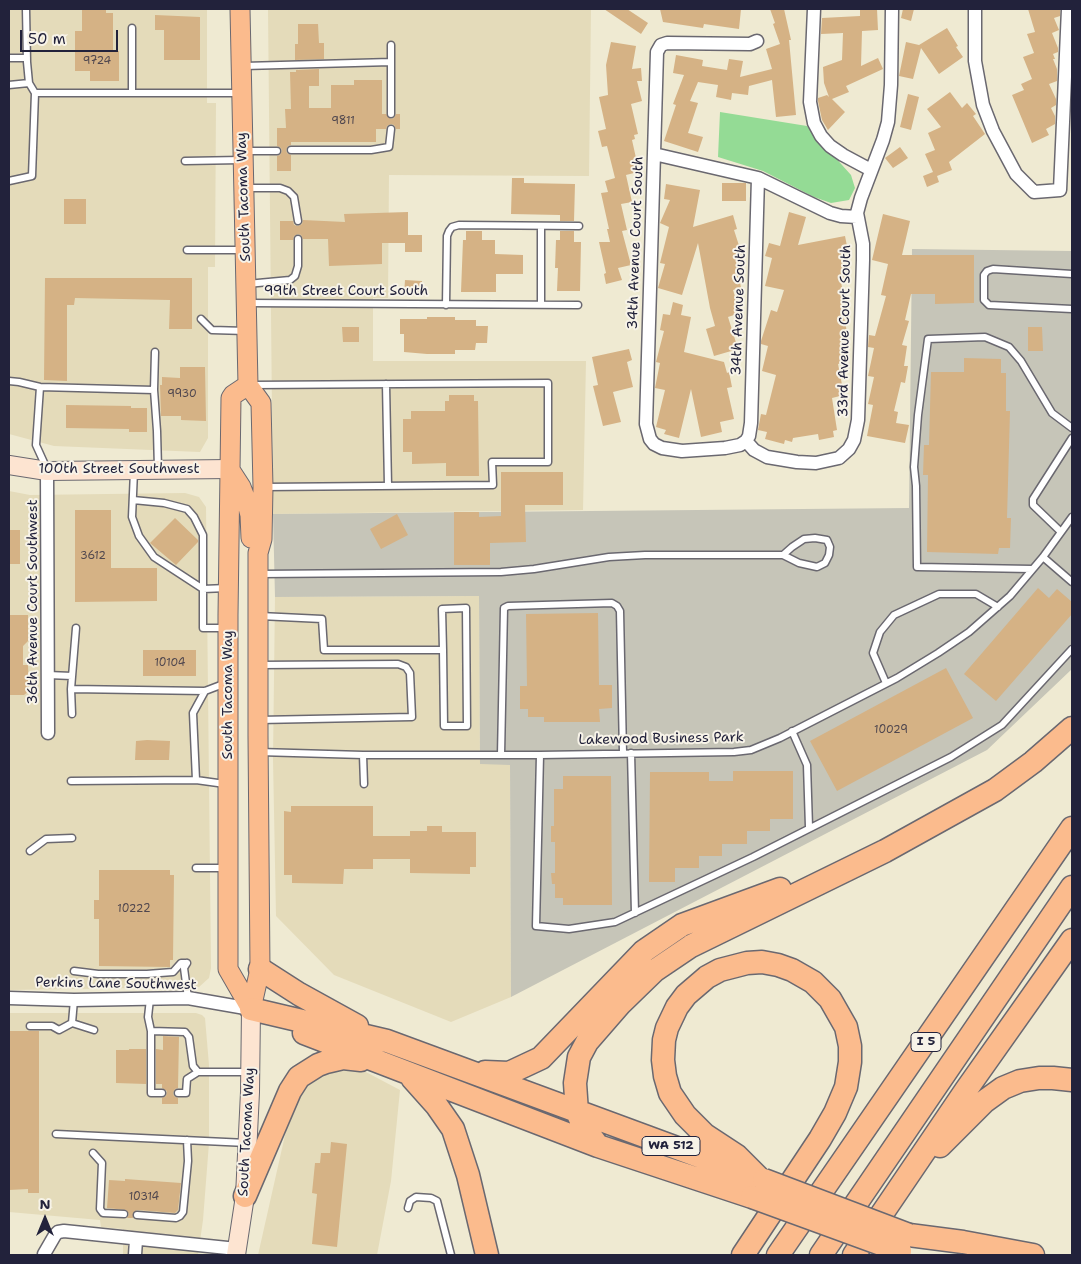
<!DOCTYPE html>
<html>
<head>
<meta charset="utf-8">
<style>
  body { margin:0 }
  #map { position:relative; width:1081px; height:1264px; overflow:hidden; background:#efead2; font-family:"Shantell Sans",sans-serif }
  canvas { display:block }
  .frame { position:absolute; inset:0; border:10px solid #22223b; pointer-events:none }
  .north { position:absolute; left:20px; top:1194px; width:50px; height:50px; -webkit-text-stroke:4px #f7f3e8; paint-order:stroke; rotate:0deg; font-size:14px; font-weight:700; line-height:20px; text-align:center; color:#22223b }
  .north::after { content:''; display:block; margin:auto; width:18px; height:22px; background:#22223b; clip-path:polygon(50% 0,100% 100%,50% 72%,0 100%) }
  .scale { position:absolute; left:20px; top:30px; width:98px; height:22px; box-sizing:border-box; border:2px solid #22223b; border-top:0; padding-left:6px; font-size:15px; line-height:18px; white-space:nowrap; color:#22223b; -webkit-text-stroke:4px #f7f3e8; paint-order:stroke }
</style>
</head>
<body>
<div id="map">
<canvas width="1081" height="1264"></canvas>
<div class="frame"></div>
<div class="north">N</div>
<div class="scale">50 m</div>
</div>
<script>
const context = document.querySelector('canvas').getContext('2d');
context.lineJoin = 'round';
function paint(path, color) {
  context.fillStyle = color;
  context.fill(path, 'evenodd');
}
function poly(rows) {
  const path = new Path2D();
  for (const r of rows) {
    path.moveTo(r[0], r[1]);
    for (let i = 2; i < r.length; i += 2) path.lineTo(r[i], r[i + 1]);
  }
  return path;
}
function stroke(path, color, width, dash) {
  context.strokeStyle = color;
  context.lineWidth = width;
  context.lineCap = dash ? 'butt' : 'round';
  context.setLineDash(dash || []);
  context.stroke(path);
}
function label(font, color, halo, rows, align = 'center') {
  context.font = font + ' "Shantell Sans",sans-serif';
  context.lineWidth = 4;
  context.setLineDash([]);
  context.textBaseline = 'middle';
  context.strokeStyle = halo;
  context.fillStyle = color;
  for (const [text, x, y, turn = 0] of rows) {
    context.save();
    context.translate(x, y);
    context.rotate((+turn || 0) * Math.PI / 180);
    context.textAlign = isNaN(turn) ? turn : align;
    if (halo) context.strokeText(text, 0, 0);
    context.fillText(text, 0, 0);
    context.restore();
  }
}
const built = poly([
  [9,9,207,9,207,103,216,103,215,267,208,267,208,438,200,452,54,446,9,434],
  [268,9,591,9,589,176,389,175,388,298,373,298,373,361,586,361,583,510,273,514],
  [9,491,30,495,185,493,199,497,206,507,211,968,209,978,199,987,9,990],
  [479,596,480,764,510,764,511,997,451,1022,334,975,276,916,273,759,275,597],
  [9,1013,196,1013,202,1015,205,1018,209,1065,209,1143,203,1220,198,1255,123,1255,123,1229,101,1227,100,1220,9,1212],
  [337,1069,355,1069,364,1071,400,1090,391,1181,377,1255,258,1255,290,1113,298,1095,311,1081]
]);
const industrial = poly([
  [912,249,1072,251,1072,669,987,750,511,997,510,765,480,764,479,596,275,597,273,514,909,508]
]);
const green = poly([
  [720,112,807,126,851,175,855,188,849,200,831,203,814,197,763,171,718,157]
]);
const building = poly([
  [82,9,106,9,106,13,113,13,113,51,119,51,119,81,90,81,90,71,75,71,75,31,82,31],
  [604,9,627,9,648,23,641,34],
  [660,9,741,9,739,29,704,24,703,28,663,22],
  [770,9,784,9,791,40,789,40,796,115,776,117,772,80,749,86,748,95,732,93,731,100,716,97,718,85,698,82,690,101,698,103,688,133,703,137,698,152,664,141,676,105,673,104,684,75,673,73,676,55,703,60,702,66,727,70,729,59,743,61,740,77,772,69,766,49,780,44,773,24,775,23],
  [860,9,877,9,878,30,862,31,861,66,878,58,883,69,846,86,849,92,832,99,845,112,828,130,822,120,818,101,818,98,827,95,829,97,824,83,823,67,842,60,843,33,821,34,822,18,860,16],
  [903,9,914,9,911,21,901,18],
  [1028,9,1060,9,1060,16,1054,18,1059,30,1052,33,1058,48,1058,52,1053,54,1055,59,1053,59,1057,69,1057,81,1049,84,1056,99,1056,105,1051,108,1055,116,1055,124,1046,129,1049,135,1032,143,1012,95,1024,90,1021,84,1032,79,1023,57,1034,53,1027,34,1035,32],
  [155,15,200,17,200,60,164,60,164,30,155,30],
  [298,24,318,24,319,43,324,43,324,59,295,60,295,44,298,44],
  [947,28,958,46,956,47,963,57,939,74,921,48,913,79,899,76,906,42,919,45],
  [611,42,636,46,632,69,641,68,642,81,637,81,642,101,631,104,638,134,634,135,635,139,632,140,638,167,632,168,634,173,626,175,632,202,621,204,627,230,622,231,631,265,618,268,622,280,606,284,604,274,606,273,599,242,610,242,607,229,609,229,601,193,608,192,605,181,615,178,607,146,602,147,598,131,606,129,599,97,608,95,606,65],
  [319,69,319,86,309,86,309,108,331,108,331,85,354,85,354,80,382,80,382,114,386,114,391,119,394,118,396,114,400,114,400,129,396,129,394,125,391,124,387,126,386,129,376,129,376,142,291,142,291,145,288,146,286,150,287,153,291,155,291,171,277,171,277,156,280,155,282,151,281,148,277,146,277,128,286,128,285,109,291,109,290,72,296,72,296,70],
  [950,92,962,108,967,103,976,114,973,116,985,134,949,162,952,170,937,176,939,182,927,187,923,176,933,172,925,154,935,150,928,133,941,127,927,109],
  [908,94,919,97,911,130,900,127],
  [900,147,908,158,893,168,885,158],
  [512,178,524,178,524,183,575,184,574,221,560,221,560,215,511,214],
  [722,183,746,183,746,201,722,201],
  [666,184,700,190,693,227,733,215,737,229,734,230,743,258,736,260,741,288,733,290,740,313,728,317,738,349,714,356,706,329,715,326,710,308,698,243,682,295,658,288,665,264,660,263,669,227,660,223,670,200,664,199],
  [64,199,86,199,86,224,64,224],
  [408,212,408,235,422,235,422,252,405,252,405,243,382,243,382,264,329,266,328,239,303,239,301,235,298,234,294,236,293,240,280,240,280,221,293,221,294,225,298,226,302,224,303,220,345,222,344,214],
  [789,212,806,217,798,245,845,236,848,251,841,252,847,277,842,278,843,282,841,282,846,308,842,309,848,336,841,338,846,362,838,364,844,395,832,398,837,430,833,431,834,437,819,440,818,434,793,438,792,442,785,440,784,444,765,439,767,432,758,430,761,414,766,415,776,375,762,371,768,346,761,344,761,341,771,310,777,312,784,290,765,286,772,258,765,256,769,243,780,246],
  [883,214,910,221,902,255,974,255,974,303,935,304,935,294,911,294,905,320,909,321,902,345,907,346,904,366,908,366,905,383,901,382,894,411,898,412,896,423,909,425,905,443,867,436,873,405,868,404,874,377,868,376,874,348,868,347,869,335,875,336,886,296,881,295,888,264,872,260],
  [466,231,482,231,482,240,495,240,495,254,523,255,523,274,496,274,496,292,461,292,463,240,466,240],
  [560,231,574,231,574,242,581,242,580,291,557,291,558,268,555,268,556,240,560,240],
  [45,278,192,278,192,329,169,329,170,300,75,298,74,305,67,305,67,381,44,380],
  [405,280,422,281,422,295,404,295],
  [673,302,683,305,681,315,691,317,684,352,724,362,727,373,729,372,732,387,727,388,734,419,720,422,722,432,701,437,691,389,679,438,664,434,666,430,656,427,665,390,655,388,660,363,656,362,664,331,660,330,663,314,670,315],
  [427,317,455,317,455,320,476,320,476,326,488,326,487,343,476,343,475,350,455,350,455,354,427,354,404,352,404,334,400,334,400,319,427,319],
  [342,327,359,327,359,342,343,342],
  [1028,327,1042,327,1043,351,1028,351],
  [629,349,632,360,627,362,633,387,613,392,621,422,603,426,593,386,598,385,592,357],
  [964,358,1001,359,1001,373,1006,373,1006,411,1010,411,1007,518,1011,518,1010,548,999,548,998,554,927,552,928,475,923,475,924,445,929,445,931,372,964,372],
  [180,367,205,367,206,421,181,420,181,416,161,416,160,385,162,385,162,377,180,378],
  [449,395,474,395,474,401,478,401,479,476,446,476,446,463,412,464,412,452,403,452,403,419,411,419,411,411,445,411,445,401,449,401],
  [66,405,131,406,131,408,147,408,147,432,129,432,129,429,66,428],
  [501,472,563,472,563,505,525,505,526,542,490,543,490,565,454,565,454,512,479,512,479,517,501,516],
  [75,510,111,510,111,568,157,568,157,601,75,602],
  [397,514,408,535,381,549,370,529],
  [175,518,198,540,198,542,176,565,150,543],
  [9,530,20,530,20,564,9,564],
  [1038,588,1049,598,1057,589,1072,602,1072,614,996,701,964,674],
  [598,613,599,685,612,685,612,708,599,709,600,722,544,722,544,717,528,717,528,709,520,709,520,686,527,686,526,614],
  [9,615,28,615,28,641,23,646,23,665,28,665,29,691,24,695,9,695],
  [143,650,196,650,196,676,143,676],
  [946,668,973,718,837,791,810,741],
  [147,740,170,741,169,760,135,760,136,741],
  [733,771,793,771,793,819,770,819,770,831,747,831,747,844,722,844,722,856,699,856,699,868,675,868,675,882,649,882,650,772,709,772,709,781,733,781],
  [563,776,611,776,612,905,563,905,563,898,555,898,555,884,552,884,551,873,555,873,555,842,551,842,551,826,554,826,554,789,563,789],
  [291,806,373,806,373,836,410,836,410,831,427,831,427,826,442,826,442,832,476,832,476,867,470,867,470,874,410,873,410,859,373,859,373,869,344,869,343,884,292,883,292,875,284,875,284,811,291,812],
  [99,870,170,870,170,875,174,875,173,960,170,960,170,967,99,966,99,919,94,919,94,900,99,900],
  [9,1031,39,1031,39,1193,28,1193,28,1189,9,1190],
  [163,1036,179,1037,178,1088,175,1089,173,1093,174,1096,178,1098,178,1104,162,1104,162,1098,166,1096,167,1091,162,1088,162,1084,156,1084,156,1049,163,1050],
  [129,1049,146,1049,146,1084,116,1083,116,1050,129,1050],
  [331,1142,347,1144,337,1247,312,1244,317,1194,312,1193,315,1163,320,1163,321,1153,330,1153],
  [125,1179,181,1183,178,1210,175,1213,137,1210,133,1213,133,1218,127,1218,129,1214,126,1210,107,1208,109,1180,125,1181]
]);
const lane = poly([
  [26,9,27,62,29,83],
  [132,28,132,93],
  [9,58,27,58],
  [244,66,391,62],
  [9,85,29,83,35,93,32,176,9,181],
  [35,93,240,93],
  [391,114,391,45],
  [291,150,371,150,389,147,391,129],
  [246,151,277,151],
  [185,161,241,160],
  [245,188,280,188,288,191,294,197,298,221],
  [187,250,244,250],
  [1072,274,993,269,987,271,984,275,984,300,989,305,1072,309],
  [247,284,290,280,295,276,298,266,298,239],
  [248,303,578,305],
  [446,305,447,236,449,231,452,227,459,225,579,226],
  [541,305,541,226],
  [201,319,212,330,246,331],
  [155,352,154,390,157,431,158,469],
  [9,381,19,382,40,387,154,390],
  [386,384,388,486],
  [252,385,548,383,548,462,492,462,493,485,264,487],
  [40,387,36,445,46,467],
  [134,471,132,517,139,536,154,557,203,589,227,588],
  [133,500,164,503,187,509,194,517,203,535,203,628,227,628],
  [1061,532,1033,505,1033,499,1072,438],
  [1043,557,1072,582],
  [1032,569,917,567,916,486,914,467,918,415,928,339,985,337,1009,347,1021,361,1052,413,1072,428],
  [260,574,501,572,534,569,609,557,645,555,783,555,799,563,817,567,825,563,829,555,830,547,827,540,815,538,804,539,792,547,783,555],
  [260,616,322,619,324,650,443,650,442,609,466,608,467,726,444,726,443,650],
  [48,675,72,676],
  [886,683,873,653,880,632,894,615,939,594,976,594,998,607],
  [71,689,205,691,226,683],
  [72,714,71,689,76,628],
  [259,720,412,717,410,673,406,667,398,664,260,665],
  [792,731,807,765,809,827],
  [259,752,363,755,540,755,734,752,751,750,780,738,897,678,938,653,969,632,1010,596,1043,557,1072,517],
  [631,753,635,913],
  [363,755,364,784],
  [501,755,504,608,508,606,612,603,617,606,620,611,623,753],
  [540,755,536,926,569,929,615,922,753,857,951,757,1002,725,1072,649],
  [196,780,193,713,205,691],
  [71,781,196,780,225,784],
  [30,851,46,839,72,838],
  [196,868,225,868],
  [187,963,184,968,188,998],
  [74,971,98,974,147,974,173,972,181,963,187,963],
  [150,999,148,1017,151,1031,151,1093,162,1093],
  [72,1023,74,1000],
  [30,1026,52,1026,59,1030,72,1023,94,1030],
  [151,1031,185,1032,189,1037,193,1066,198,1072],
  [178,1093,186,1093,187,1079,198,1072,249,1072],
  [56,1134,247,1143],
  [93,1153,102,1163,100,1209,103,1213,124,1214],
  [408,1208,410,1201,416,1197,431,1198,437,1201,451,1255],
  [137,1215,176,1218,180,1216,183,1212,188,1161,187,1140]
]);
const street = poly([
  [814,9,810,102,814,123,821,136,830,146,843,155,871,170],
  [975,9,975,61,983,105,993,131,1016,174,1034,192,1060,190,1068,9],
  [757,41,750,44,667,43,661,45,657,52,646,424,650,439,654,444,662,448,682,451,725,448,740,445,746,441,749,436,751,423,758,178],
  [654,154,758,178,830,213,841,216,857,217],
  [746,441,754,450,767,457,797,462,816,463,839,458,849,449,854,440,858,420,863,260,863,244,857,213,861,198,883,140,888,122,891,85,892,9],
  [47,471,48,733],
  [9,998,74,1000,188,998,251,1009],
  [44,1254,55,1235,58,1232,64,1231,237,1249],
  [135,1255,136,1240]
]);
const secondary = poly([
  [9,465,47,471,230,469],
  [236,1255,245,1196,250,1092,251,1009]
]);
const primary = poly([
  [240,9,248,385,261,403,263,487,262,539,258,553,258,736,260,969,251,1009],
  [248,385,233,395,231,398,228,615,228,969,251,1009],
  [230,470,241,487,246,500,250,515,251,538]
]);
const highway = poly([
  [260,969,299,994,357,1026],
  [251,1009,387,1041,750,1175],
  [304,1033,598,1146,752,1197],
  [485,1072,509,1073,541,1058,644,951,682,925,780,889],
  [412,1078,437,1106,453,1129,468,1175,487,1255],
  [598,1146,584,1127,577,1112,575,1083,579,1057,587,1042,620,1004,654,971,691,946,885,851,995,790,1033,762,1072,728],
  [940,1146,985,1101,1003,1088,1020,1081,1039,1078,1053,1078,1072,1080],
  [245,1196,290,1091,299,1077,318,1065,326,1062,343,1058,361,1060],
  [909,1235,963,1242,1033,1255],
  [743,1255,820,1139,835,1113,846,1087,850,1062,850,1046,846,1027,830,999,813,982,792,970,778,965,762,962,747,963,720,970,707,977,686,995,677,1007,667,1028,664,1040,663,1060,665,1076,670,1093,685,1115,705,1135,737,1156,759,1178],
  [778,1255,1072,828],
  [821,1255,1072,887],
  [854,1255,966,1090,1072,940]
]);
const highwayBridge = poly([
  [764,1180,909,1235],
  [752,1197,900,1251]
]);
const numberNames = [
  ["9724",97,61],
  ["9811",343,121],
  ["9930",182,394],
  ["3612",93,556],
  ["10104",170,663],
  ["10029",891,730],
  ["10222",134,909],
  ["10314",144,1197]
];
const shields = [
  [926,1042,30],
  [671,1146,58]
];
const shieldNames = [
  ["I 5",926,1042],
  ["WA 512",671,1146]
];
const streetNames = [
  ["South Tacoma Way",244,197,-92],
  ["34th Avenue Court South",636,243,-88],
  ["99th Street Court South",346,291],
  ["34th Avenue South",739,310,-88],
  ["33rd Avenue Court South",845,331,-89],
  ["100th Street Southwest",119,469],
  ["36th Avenue Court Southwest",33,602,-90],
  ["South Tacoma Way",228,695,-90],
  ["Lakewood Business Park",661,739,-1],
  ["Perkins Lane Southwest",116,984,1],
  ["South Tacoma Way",247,1132,-87]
];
paint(built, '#e4dbba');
paint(industrial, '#c6c5b8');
paint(green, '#94db95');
paint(building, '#d5b285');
stroke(lane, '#6a6870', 9);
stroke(street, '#6a6870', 15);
stroke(secondary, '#6a6870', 20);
stroke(primary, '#6a6870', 21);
stroke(highway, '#6a6870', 25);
stroke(lane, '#fff', 6);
stroke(street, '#fff', 12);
stroke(secondary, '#fde4d1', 18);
stroke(primary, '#fbbb8d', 19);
stroke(highway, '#fbbb8d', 22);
stroke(highwayBridge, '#6a6870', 25, []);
stroke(highwayBridge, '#fbbb8d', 22);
label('11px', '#4f464e', null, numberNames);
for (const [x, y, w] of shields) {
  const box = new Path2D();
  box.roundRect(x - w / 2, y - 9.5, w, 19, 4);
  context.fillStyle = '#f7f3e8';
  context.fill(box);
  stroke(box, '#22223b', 1);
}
label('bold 12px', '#22223b', null, shieldNames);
label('14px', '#22223b', '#f7f3e8', streetNames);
</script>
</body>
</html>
